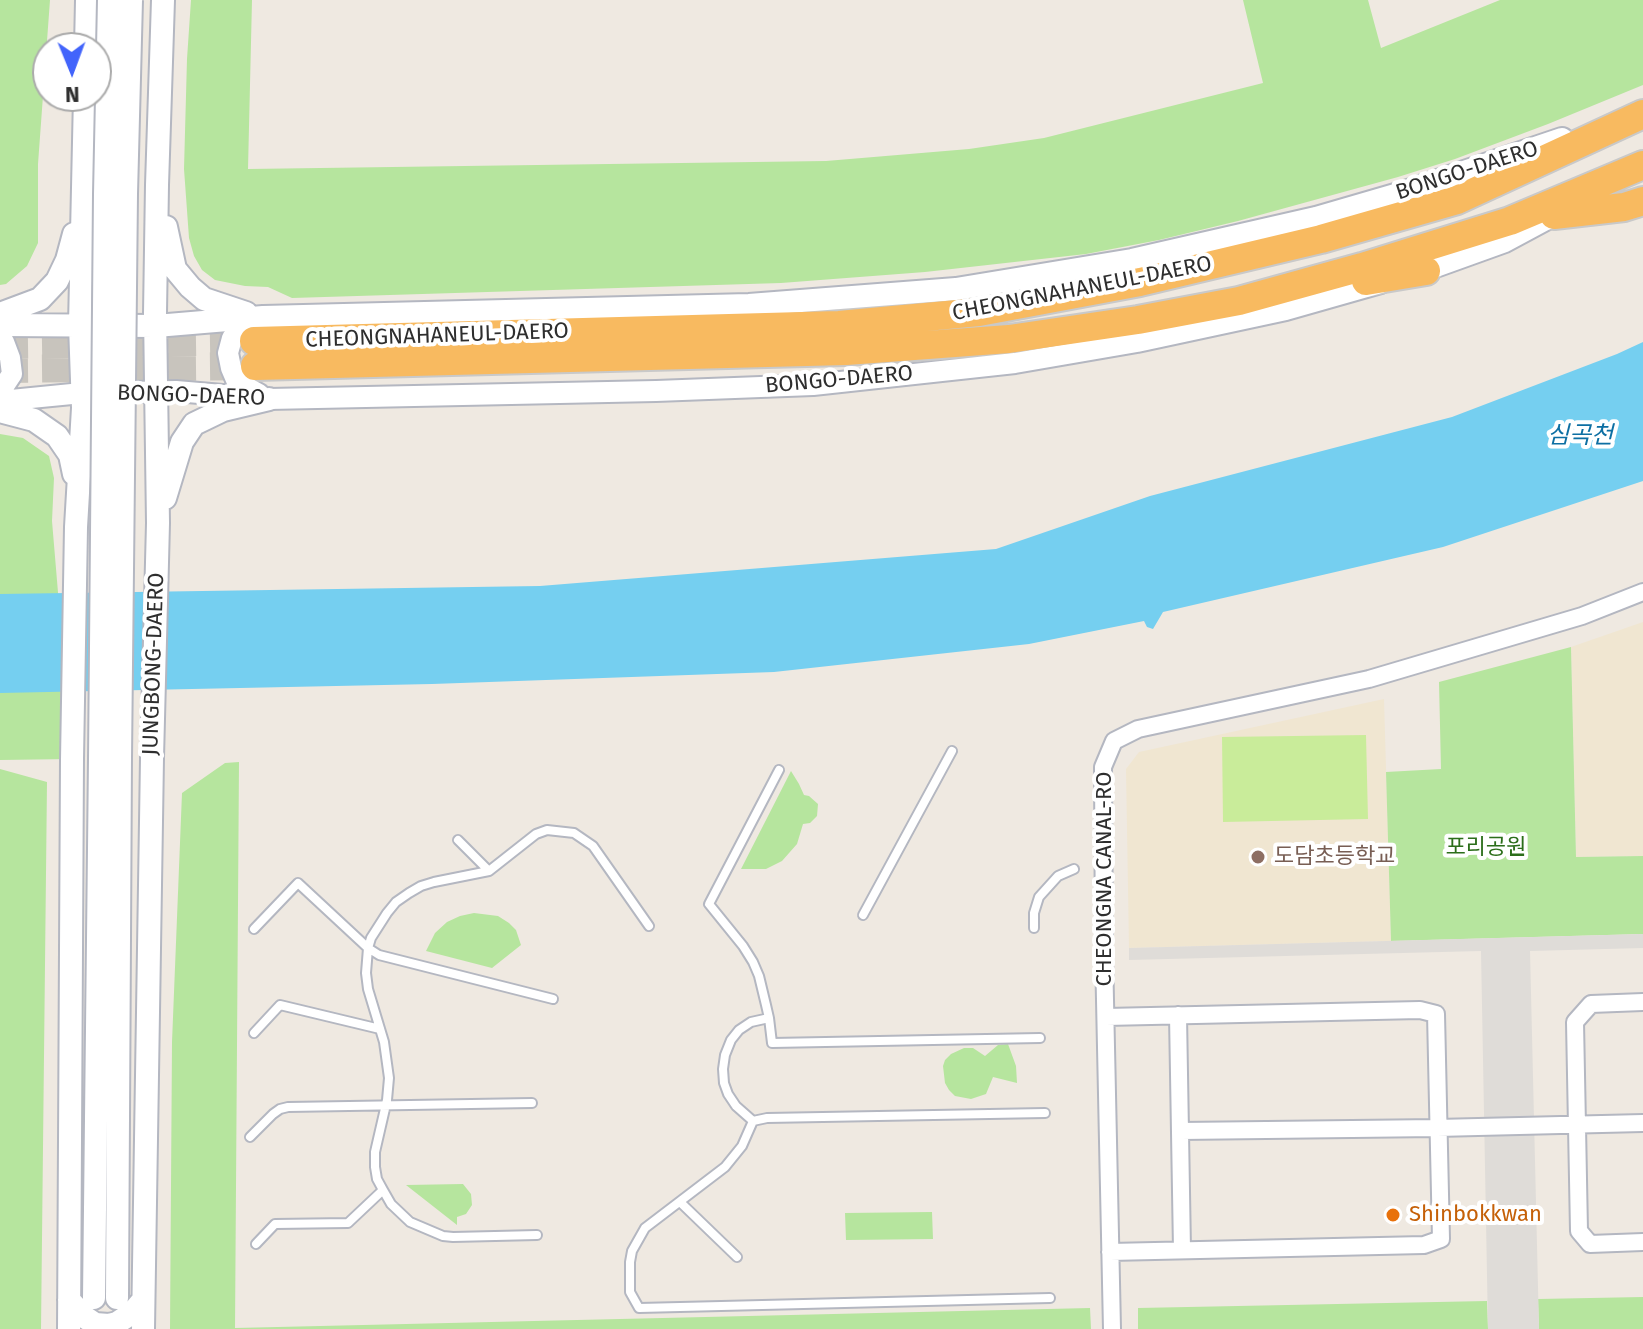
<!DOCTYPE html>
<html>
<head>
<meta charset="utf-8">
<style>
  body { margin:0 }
  #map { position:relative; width:1643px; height:1329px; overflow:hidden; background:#efe9e1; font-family:"Fira Sans",sans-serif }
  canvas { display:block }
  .north { position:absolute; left:32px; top:32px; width:80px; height:80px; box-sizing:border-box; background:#fff; border:2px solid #ababab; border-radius:50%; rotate:179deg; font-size:22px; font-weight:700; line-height:32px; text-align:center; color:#2e2e2e }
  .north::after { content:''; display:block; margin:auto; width:28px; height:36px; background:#4264fb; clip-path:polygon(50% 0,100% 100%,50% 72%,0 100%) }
</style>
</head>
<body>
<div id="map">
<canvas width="1643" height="1329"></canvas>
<div class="north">N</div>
</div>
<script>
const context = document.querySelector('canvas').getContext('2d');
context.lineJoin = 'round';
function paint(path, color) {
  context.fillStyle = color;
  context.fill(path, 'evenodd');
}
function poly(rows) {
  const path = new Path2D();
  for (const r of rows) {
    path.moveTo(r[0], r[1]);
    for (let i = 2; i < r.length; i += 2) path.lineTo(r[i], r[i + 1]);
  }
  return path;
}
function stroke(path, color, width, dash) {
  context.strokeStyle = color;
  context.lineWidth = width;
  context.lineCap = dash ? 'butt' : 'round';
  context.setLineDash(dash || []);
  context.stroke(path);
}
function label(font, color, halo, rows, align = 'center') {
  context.font = font + ' "Fira Sans","Noto Sans KR",sans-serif';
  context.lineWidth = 8;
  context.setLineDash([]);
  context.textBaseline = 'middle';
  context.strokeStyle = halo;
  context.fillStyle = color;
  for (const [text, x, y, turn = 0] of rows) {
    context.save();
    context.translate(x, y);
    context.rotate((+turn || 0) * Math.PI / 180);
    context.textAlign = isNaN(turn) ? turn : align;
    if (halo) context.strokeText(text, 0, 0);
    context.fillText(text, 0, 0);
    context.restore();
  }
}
const education = poly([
  [1643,622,1643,856,1576,857,1571,647],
  [1384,699,1391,941,1129,948,1126,769,1139,752]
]);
const green = poly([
  [0,0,50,0,38,164,38,243,27,266,6,284,0,285],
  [191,0,252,0,248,169,826,161,969,149,1044,138,1263,83,1243,0,1368,0,1381,48,1500,0,1643,0,1643,85,1548,124,1455,159,1398,177,1238,221,1159,240,1086,254,925,272,781,283,292,298,268,287,245,286,215,280,202,270,194,256,189,238,184,169,187,59],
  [0,434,23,438,49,456,54,478,52,521,72,759,0,760],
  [1571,647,1576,857,1643,856,1643,934,1391,941,1386,772,1441,769,1439,682],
  [239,762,235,1328,1090,1308,1091,1329,170,1329,172,1042,182,793,225,763],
  [0,769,47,782,41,1329,0,1329],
  [791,771,799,784,804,795,809,796,818,804,817,816,810,823,803,824,797,844,782,861,766,869,741,869],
  [474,913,498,916,509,923,516,930,521,945,492,968,426,951,435,933,447,922,460,916],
  [1008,1044,1016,1066,1017,1083,993,1077,986,1094,971,1099,955,1096,949,1090,945,1083,943,1066,945,1060,951,1054,964,1048,973,1048,985,1056,998,1045],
  [463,1184,471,1194,472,1205,466,1214,457,1217,457,1225,406,1185],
  [932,1212,933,1239,846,1240,845,1213],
  [1643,1297,1643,1329,1539,1329,1538,1299],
  [1487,1301,1488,1329,1138,1329,1138,1308]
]);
const pitch = poly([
  [1366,735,1368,819,1223,822,1222,737]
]);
const plaza = poly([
  [1643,934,1643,948,1530,951,1539,1329,1488,1329,1481,951,1129,960,1129,948]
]);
const water = poly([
  [1643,342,1643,481,1443,547,1163,612,1153,629,1147,627,1144,621,1029,644,774,672,432,684,0,693,0,594,540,586,996,549,1150,496,1452,417,1617,354]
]);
const trunkTunnel = poly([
  [0,345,254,341],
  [0,369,255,366]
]);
const service = poly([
  [779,770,709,904,743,946,753,962,759,976,766,1005,769,1018,751,1022,739,1030,731,1040,725,1055,723,1069,724,1083,728,1094,736,1106,753,1121,742,1146,725,1167,645,1228,632,1251,630,1262,630,1292,639,1308,1050,1298],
  [458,840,489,871],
  [863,915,952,751],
  [1034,928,1034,913,1039,897,1058,876,1074,869],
  [254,929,298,883,368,948,379,955,553,999],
  [769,1018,772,1043,1040,1038],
  [254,1033,280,1005,380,1029],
  [753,1121,767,1118,1045,1113],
  [250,1137,273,1114,280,1109,288,1107,532,1103],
  [680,1202,737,1257],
  [537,1235,453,1237,443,1236,410,1222,391,1204,383,1190,377,1179,375,1167,375,1152,387,1100,389,1078,384,1042,368,989,366,973,368,948,371,938,387,913,396,902,409,893,421,886,434,882,489,871,536,834,547,830,574,833,593,846,649,926],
  [256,1244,275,1224,348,1223,383,1190]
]);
const minor = poly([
  [1643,1002,1591,1004,1575,1022,1579,1231,1590,1244,1643,1242],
  [1178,1015,1182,1250],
  [1106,1017,1420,1010,1436,1014,1441,1239,1424,1245,1110,1252],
  [1181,1131,1437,1128,1643,1123],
  [1112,1329,1104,953,1103,767,1114,741,1138,729,1369,679,1582,616,1643,592]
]);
const tertiary = poly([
  [1416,274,1505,242,1559,213],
  [0,339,4,342,10,358,12,374,0,392],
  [259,394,237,382,231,368,228,353,232,338,263,317],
  [0,401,82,393,176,391,269,399,656,391,813,385,1015,363,1137,342,1286,310,1381,283]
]);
const secondary = poly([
  [86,48,87,0],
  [166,227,175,269,190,287,204,299,246,313],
  [0,314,40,299,57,281,67,260,74,234],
  [0,325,156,326,263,317,749,305,956,289,1132,260,1316,218,1402,193,1562,139],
  [0,411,34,420,57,436,70,455,74,474],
  [165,498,182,442,194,424,223,410,269,399],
  [94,1298,100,759],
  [117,1298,120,758],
  [69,1300,86,1318,95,1324,109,1325,117,1323,132,1313,143,1300],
  [69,1329,72,759,76,527,83,408,80,325,85,96],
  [143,1329,152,758,158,523,155,313,157,185,163,0]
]);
const trunk = poly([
  [1554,215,1624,207,1643,201],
  [1366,281,1426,271],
  [254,341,839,325,979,312,1140,282,1321,239,1457,200,1643,114],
  [255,366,846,351,1009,339,1138,320,1239,301,1362,267,1510,221,1643,165]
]);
const secondaryBridge = poly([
  [120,758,126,194,131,0],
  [100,759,105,194,109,0]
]);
const markers = [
  [1258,857,8,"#8d6e63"],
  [1393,1215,8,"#e8710a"]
];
const streetNames = [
  ["BONGO-DAERO",1467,171,-18],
  ["CHEONGNAHANEUL-DAERO",1082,289,-11],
  ["CHEONGNAHANEUL-DAERO",437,336,-2],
  ["BONGO-DAERO",839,380,-5],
  ["BONGO-DAERO",191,396,2],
  ["JUNGBONG-DAERO",154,664,-88],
  ["CHEONGNA CANAL-RO",1105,879,-90]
];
const parkNames = [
  ["포리공원",1486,848]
];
const educationNames = [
  ["도담초등학교",1274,857]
];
const foodNames = [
  ["Shinbokkwan",1409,1215]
];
const waterNames = [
  ["심곡천",1580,436]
];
paint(education, '#f0e6d1');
paint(green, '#b6e59e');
paint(pitch, '#c9ec9a');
paint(plaza, '#dfdcd8');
paint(water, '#75cff0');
stroke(trunkTunnel, '#c8c4bd', 28, [28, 14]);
stroke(service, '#b4b7c1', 12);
stroke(minor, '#b4b7c1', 20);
stroke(tertiary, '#b4b7c1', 24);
stroke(secondary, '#b4b7c1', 26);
stroke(trunk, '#c9c9c9', 32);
stroke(service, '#fff', 8);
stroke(minor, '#fff', 16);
stroke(tertiary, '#fff', 20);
stroke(secondary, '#fff', 22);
stroke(trunk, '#f8ba60', 28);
stroke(secondaryBridge, '#b4b7c1', 26, []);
stroke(secondaryBridge, '#fff', 22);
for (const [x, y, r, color] of markers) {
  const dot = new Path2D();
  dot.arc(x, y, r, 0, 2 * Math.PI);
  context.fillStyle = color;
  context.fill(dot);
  stroke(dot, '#fff', 3);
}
label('22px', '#2e2e2e', '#fff', streetNames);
label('22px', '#2c6e1b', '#fff', parkNames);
label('22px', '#785e54', '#fff', educationNames, 'left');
label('22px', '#c56008', '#fff', foodNames, 'left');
label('italic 24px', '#0d6fa3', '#fff', waterNames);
</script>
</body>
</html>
